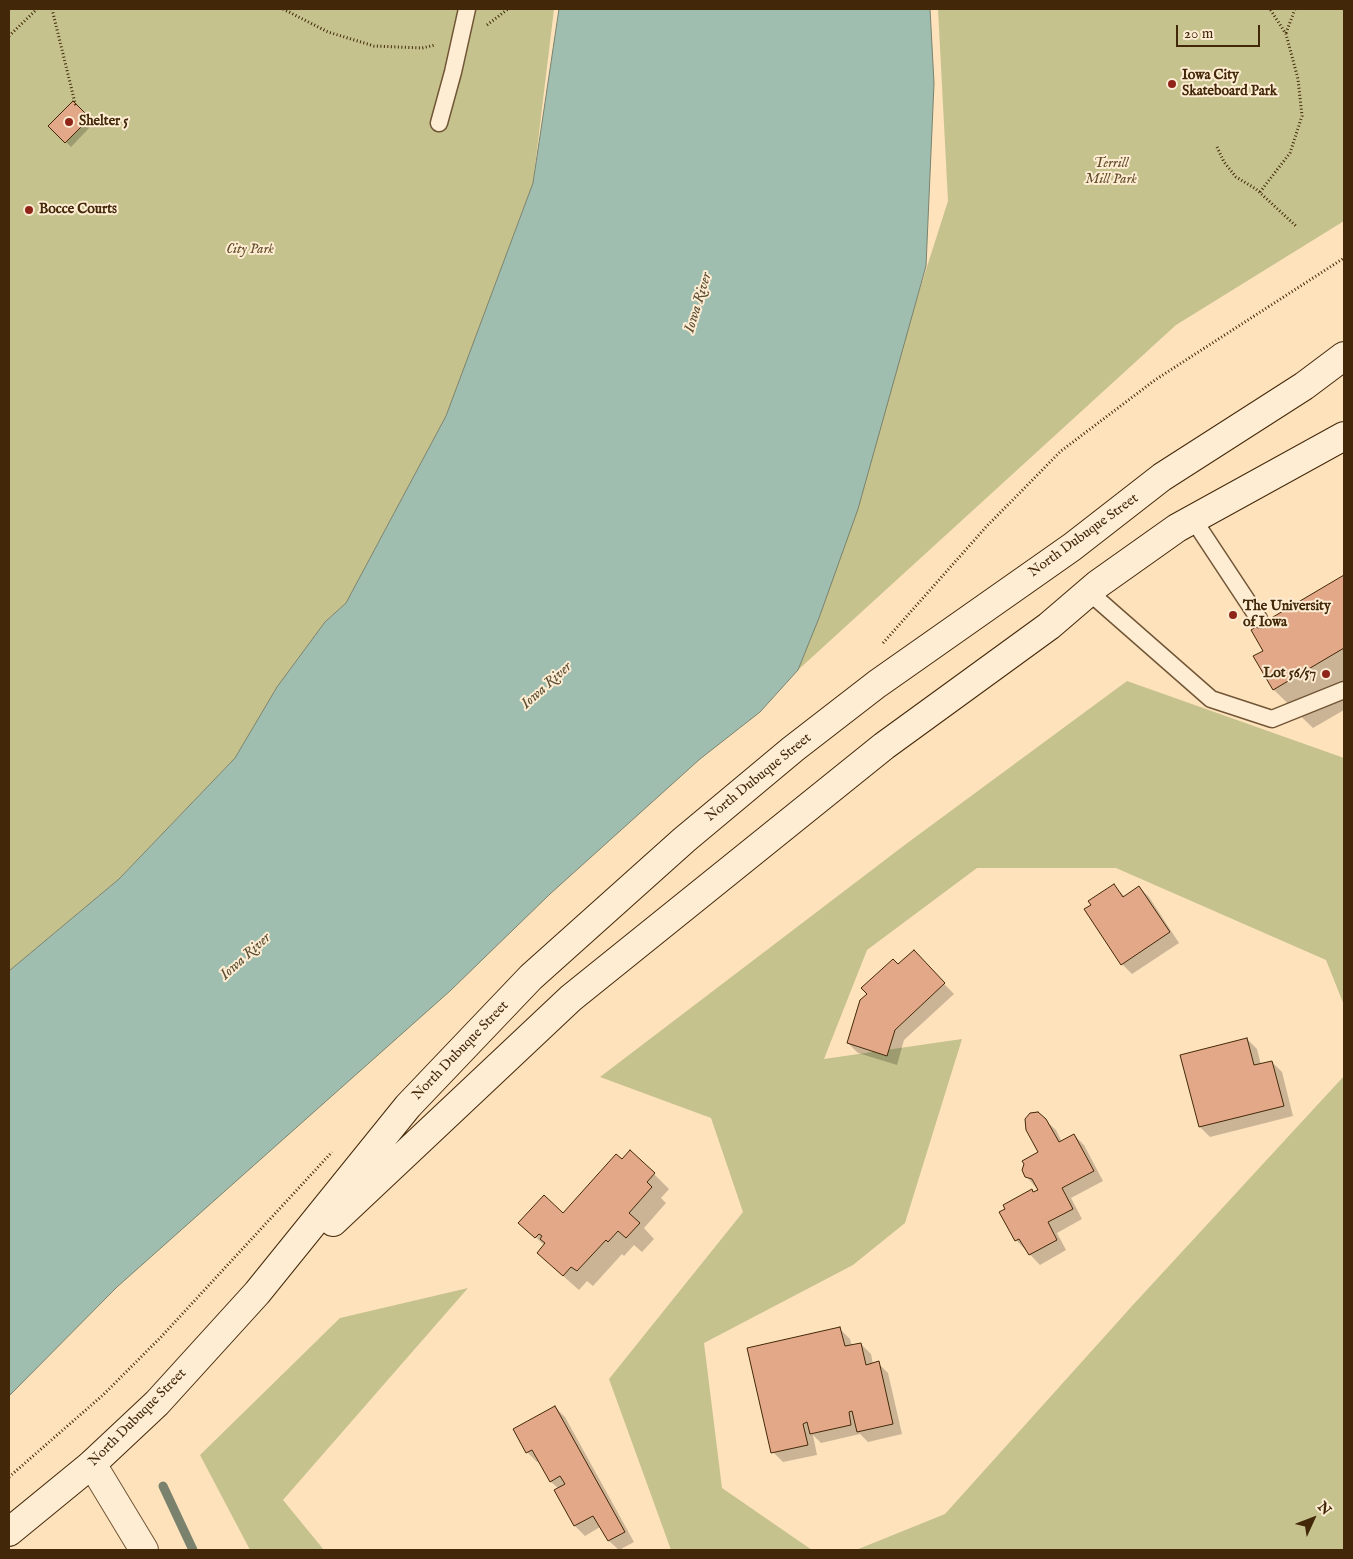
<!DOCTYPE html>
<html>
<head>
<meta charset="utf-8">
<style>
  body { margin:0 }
  #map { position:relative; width:1353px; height:1559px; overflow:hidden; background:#fee2bc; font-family:"IM FELL English",serif }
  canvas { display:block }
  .frame { position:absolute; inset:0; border:10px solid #422809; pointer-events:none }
  .north { position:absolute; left:1288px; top:1494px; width:50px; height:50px; -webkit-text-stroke:4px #feecd3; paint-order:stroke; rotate:47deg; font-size:14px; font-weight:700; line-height:20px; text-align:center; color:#422809 }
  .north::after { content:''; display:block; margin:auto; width:18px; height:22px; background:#422809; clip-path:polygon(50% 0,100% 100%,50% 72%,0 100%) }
  .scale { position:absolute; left:1176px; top:25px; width:84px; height:22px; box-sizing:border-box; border:2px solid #422809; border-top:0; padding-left:6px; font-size:15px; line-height:18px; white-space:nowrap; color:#422809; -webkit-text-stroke:4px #feecd3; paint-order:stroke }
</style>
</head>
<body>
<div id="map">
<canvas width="1353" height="1559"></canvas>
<div class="frame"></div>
<div class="north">N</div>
<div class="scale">20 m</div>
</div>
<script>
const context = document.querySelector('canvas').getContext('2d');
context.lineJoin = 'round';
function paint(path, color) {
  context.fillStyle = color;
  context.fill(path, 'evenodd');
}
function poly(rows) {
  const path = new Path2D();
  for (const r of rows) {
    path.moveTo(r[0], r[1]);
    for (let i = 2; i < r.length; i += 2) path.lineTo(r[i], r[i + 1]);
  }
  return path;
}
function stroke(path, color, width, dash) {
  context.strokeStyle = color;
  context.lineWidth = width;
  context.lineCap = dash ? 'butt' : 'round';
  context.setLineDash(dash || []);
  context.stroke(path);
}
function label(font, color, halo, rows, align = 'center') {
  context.font = font + ' "IM FELL English",serif';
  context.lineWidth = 4;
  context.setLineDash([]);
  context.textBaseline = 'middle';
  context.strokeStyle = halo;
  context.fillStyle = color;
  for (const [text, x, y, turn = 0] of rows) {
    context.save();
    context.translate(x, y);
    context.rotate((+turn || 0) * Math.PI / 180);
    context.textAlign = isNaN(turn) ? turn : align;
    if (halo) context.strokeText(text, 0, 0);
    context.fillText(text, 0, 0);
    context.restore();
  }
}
const green = poly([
  [9,9,554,9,533,183,446,416,346,603,325,622,277,687,235,758,119,879,9,971],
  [938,9,1344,9,1344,221,1176,325,798,670,948,201],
  [1127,681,1344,758,1344,1005,1326,960,1116,868,977,868,867,950,824,1059,962,1039,905,1223,853,1265,704,1343,722,1488,812,1550,671,1550,609,1379,743,1212,711,1118,600,1077,906,844],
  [1344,1076,1344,1550,856,1550,945,1514,1132,1306],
  [468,1288,283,1500,324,1550,250,1550,200,1455,340,1318]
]);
const water = poly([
  [559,9,930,9,934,83,926,266,858,509,819,618,798,670,760,712,700,759,550,894,450,991,117,1287,9,1396,9,971,119,879,235,758,277,687,325,622,346,603,446,416,533,183,559,9]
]);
const shadow = poly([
  [73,103,93,124,71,147,50,126],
  [1344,576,1344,710,1313,728,1274,690,1255,657,1264,651,1252,631],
  [1114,886,1125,897,1139,887,1149,897,1179,943,1132,974,1122,964],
  [923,962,954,994,904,1040,897,1065,858,1053,848,1043,898,966],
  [1247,1039,1257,1049,1261,1065,1272,1062,1282,1072,1293,1116,1210,1137,1200,1127,1181,1056],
  [1045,1120,1056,1130,1062,1142,1074,1135,1084,1145,1103,1181,1071,1198,1082,1219,1057,1233,1066,1250,1040,1265,1016,1240,1034,1193,1039,1191,1026,1176,1040,1153],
  [622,1161,654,1174,669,1189,661,1198,666,1203,644,1228,654,1239,642,1252,634,1245,624,1256,622,1254,593,1286,587,1281,579,1290,554,1268,545,1246,520,1223,564,1214],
  [840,1329,850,1339,852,1346,861,1344,871,1354,873,1364,878,1363,888,1373,902,1434,868,1442,860,1434,821,1443,813,1435,817,1455,783,1462,773,1452],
  [555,1407,565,1417,634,1542,619,1550,609,1541,600,1527,585,1536,575,1526,555,1491,559,1489,551,1482,539,1461,537,1462,527,1452]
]);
const stream = poly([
  [163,1486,193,1550]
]);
const building = poly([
  [73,101,90,118,65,143,48,126,73,101],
  [1344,575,1344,648,1273,690,1253,656,1263,651,1251,630,1344,575],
  [1114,884,1123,897,1139,886,1170,932,1121,965,1084,909,1091,905,1088,901,1114,884],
  [914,950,945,983,895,1030,887,1056,847,1043,860,1000,867,994,861,988,893,959,898,964,914,950],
  [1247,1038,1254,1065,1272,1061,1284,1106,1199,1127,1180,1055,1247,1038],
  [1038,1112,1046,1119,1059,1142,1074,1134,1094,1171,1062,1188,1073,1209,1048,1222,1057,1240,1029,1255,1019,1239,1015,1241,999,1212,1005,1209,1003,1205,1032,1189,1033,1192,1038,1190,1032,1179,1025,1177,1022,1170,1024,1164,1022,1161,1038,1152,1026,1130,1025,1119,1030,1113,1038,1112],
  [630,1150,655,1173,647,1182,652,1187,629,1213,640,1223,626,1238,618,1231,608,1242,606,1240,577,1271,571,1267,563,1276,537,1253,545,1243,540,1239,542,1236,539,1234,535,1238,518,1223,544,1195,563,1213,616,1154,622,1159,630,1150],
  [840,1327,845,1346,861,1343,866,1365,879,1361,893,1424,857,1432,852,1411,849,1412,851,1425,810,1434,807,1422,803,1424,808,1445,771,1453,747,1348,840,1327],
  [555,1406,625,1532,608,1541,593,1516,574,1526,554,1490,565,1484,560,1476,550,1482,532,1450,526,1453,513,1429,555,1406]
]);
const path = poly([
  [52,9,76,107],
  [283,9,328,32,374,46,422,48,435,45],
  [487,25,508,9],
  [1286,33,1295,9],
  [9,36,37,9],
  [1217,147,1224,162,1236,177,1256,189,1297,227],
  [1260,192,1290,153,1302,116,1298,79,1286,34,1270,9],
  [883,643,986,527,1061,451,1155,380,1344,258],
  [9,1477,103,1395,161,1337,332,1152]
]);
const service = poly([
  [439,123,453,72,467,9],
  [1193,519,1259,619],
  [1089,592,1211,699,1272,719,1344,690]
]);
const minor = poly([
  [92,1464,144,1550]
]);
const secondary = poly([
  [333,1222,571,998,884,746,1049,626,1098,584,1177,528,1344,436],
  [9,1532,92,1464,157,1403,257,1293,408,1106,531,977,684,840,793,749,877,684,1072,547,1162,477,1304,386,1344,356]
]);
const markers = [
  [1172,84,5,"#8f2418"],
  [69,122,5,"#8f2418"],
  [29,210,5,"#8f2418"],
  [1233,615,5,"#8f2418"],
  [1326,674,5,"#8f2418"]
];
const poiNames = [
  ["Iowa City",1182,76],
  ["Skateboard Park",1182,92],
  ["Shelter 5",79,122],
  ["Bocce Courts",39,210],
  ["The University",1243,607],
  ["of Iowa",1243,623],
  ["Lot 56/57",1316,674,"right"]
];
const parkNames = [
  ["Terrill",1111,164],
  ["Mill Park",1111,180],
  ["City Park",250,250]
];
const streetNames = [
  ["North Dubuque Street",1084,536,-36],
  ["North Dubuque Street",759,778,-39],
  ["North Dubuque Street",461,1051,-46],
  ["North Dubuque Street",138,1418,-45]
];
const waterNames = [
  ["Iowa River",699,303,-73],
  ["Iowa River",547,686,-42],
  ["Iowa River",246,957,-42]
];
paint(green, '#c5c28d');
paint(water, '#a0beaf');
stroke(water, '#7a826d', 1);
paint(shadow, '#0003');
stroke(stream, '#7a826d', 9);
paint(building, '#e2a888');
stroke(building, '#422809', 1);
stroke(service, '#715636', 19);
stroke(minor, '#715636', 30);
stroke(secondary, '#422809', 30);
stroke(path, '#422809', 3, [1, 2.5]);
stroke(service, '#feecd3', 16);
stroke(minor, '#feecd3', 28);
stroke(secondary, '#feecd3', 28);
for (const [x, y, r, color] of markers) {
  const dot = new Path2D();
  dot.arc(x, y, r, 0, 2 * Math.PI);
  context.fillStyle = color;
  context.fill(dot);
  stroke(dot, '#feecd3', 2);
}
label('bold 14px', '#422809', '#feecd3', poiNames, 'left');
label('italic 14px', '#634e2a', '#feecd3', parkNames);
label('14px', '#422809', '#feecd3', streetNames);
label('italic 15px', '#5a4e32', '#feecd3', waterNames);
</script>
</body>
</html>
